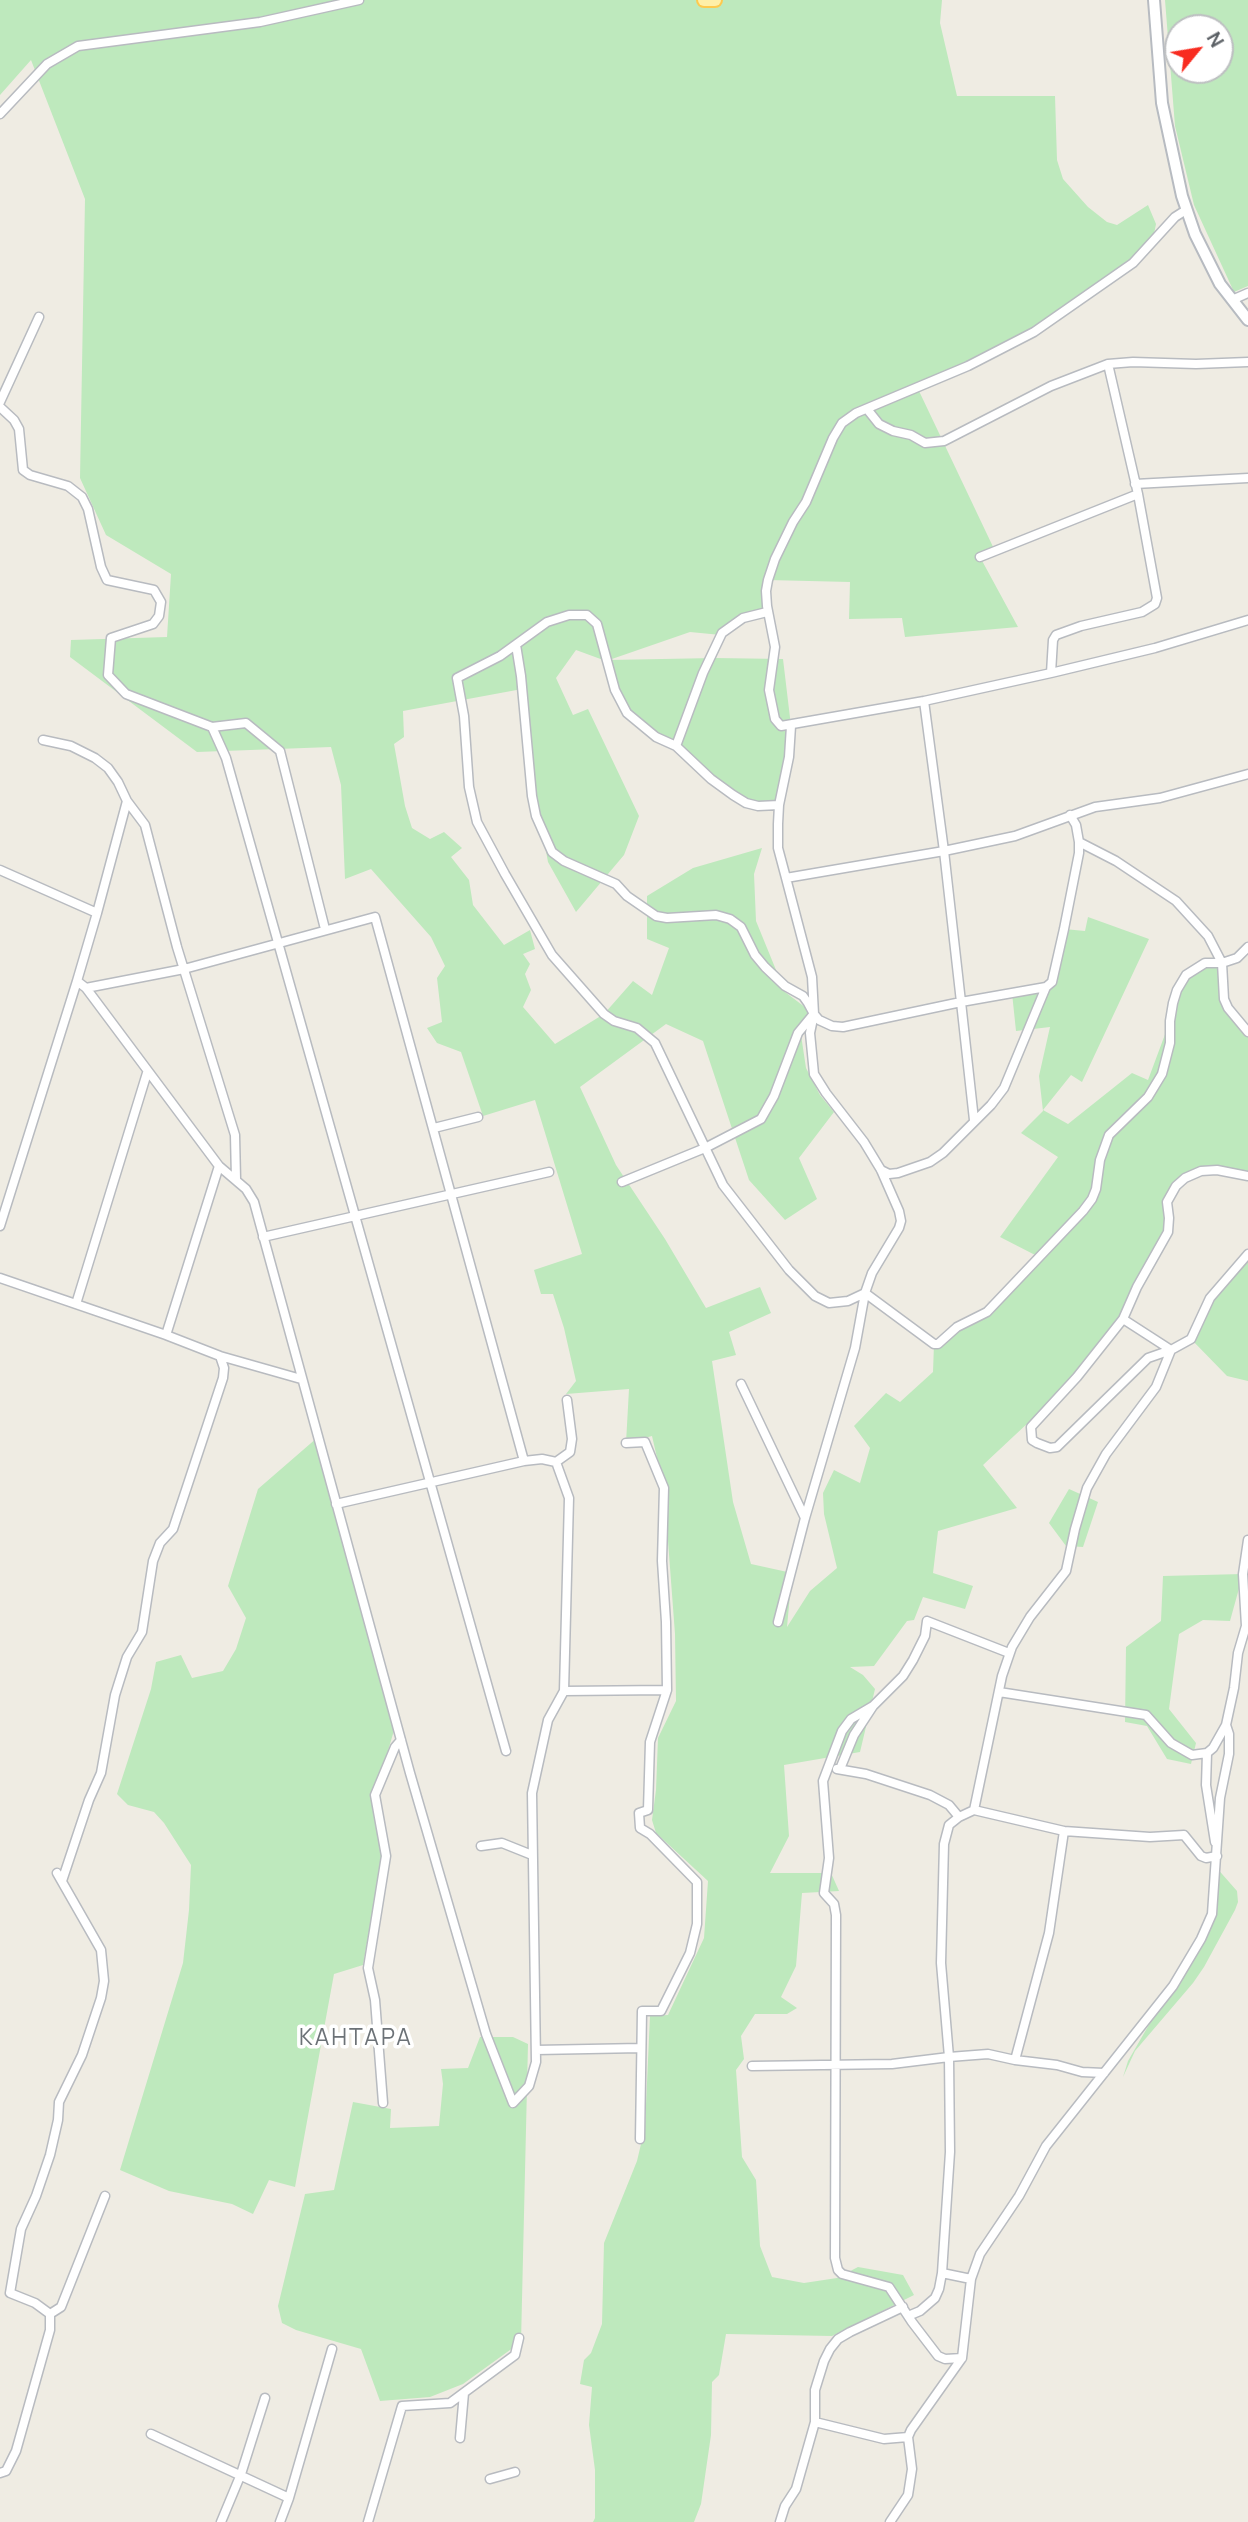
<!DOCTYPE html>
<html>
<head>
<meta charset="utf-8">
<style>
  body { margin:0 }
  #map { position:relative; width:1248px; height:2522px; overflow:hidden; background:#efece3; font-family:Manrope,sans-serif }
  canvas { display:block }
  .north { position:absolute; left:1164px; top:14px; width:70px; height:70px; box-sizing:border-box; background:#fff; border:2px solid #bdbfc1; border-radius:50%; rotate:60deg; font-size:19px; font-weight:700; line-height:28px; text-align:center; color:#5b6065 }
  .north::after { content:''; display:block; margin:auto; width:24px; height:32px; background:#f82c20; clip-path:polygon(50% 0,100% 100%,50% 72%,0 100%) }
</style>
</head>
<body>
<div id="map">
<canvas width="1248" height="2522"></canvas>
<div class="north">N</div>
</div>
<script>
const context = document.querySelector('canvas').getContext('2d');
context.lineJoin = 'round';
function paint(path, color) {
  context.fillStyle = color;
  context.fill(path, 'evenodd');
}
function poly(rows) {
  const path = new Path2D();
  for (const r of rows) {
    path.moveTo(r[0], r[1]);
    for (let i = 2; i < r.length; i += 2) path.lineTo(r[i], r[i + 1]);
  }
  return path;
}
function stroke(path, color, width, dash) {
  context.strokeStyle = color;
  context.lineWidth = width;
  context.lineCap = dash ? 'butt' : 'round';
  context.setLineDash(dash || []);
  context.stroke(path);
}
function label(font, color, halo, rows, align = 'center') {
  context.font = font + ' Manrope,sans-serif';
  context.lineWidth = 7;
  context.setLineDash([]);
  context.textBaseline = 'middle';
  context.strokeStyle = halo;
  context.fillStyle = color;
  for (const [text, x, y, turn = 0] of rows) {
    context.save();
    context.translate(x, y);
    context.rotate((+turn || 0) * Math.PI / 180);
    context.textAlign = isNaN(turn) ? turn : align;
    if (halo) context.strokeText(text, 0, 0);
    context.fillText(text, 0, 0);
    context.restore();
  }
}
const green = poly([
  [0,0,942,0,940,23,957,96,1055,96,1057,160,1063,179,1088,207,1107,222,1117,225,1148,205,1156,224,1153,239,1145,252,1064,312,936,384,919,391,995,551,980,557,1018,627,905,637,902,618,849,619,850,582,768,580,767,606,721,635,690,632,609,660,715,658,783,659,791,726,779,805,746,803,694,764,627,713,606,661,576,650,556,678,573,715,588,709,639,816,624,855,576,912,548,862,543,835,536,816,522,689,403,711,404,737,394,744,405,806,412,828,430,839,444,832,462,848,451,857,469,880,473,905,504,945,530,930,535,949,523,954,530,964,525,974,531,990,523,1007,555,1044,604,1014,633,981,652,995,669,948,647,939,647,896,693,868,762,848,754,874,756,921,785,992,814,1014,801,1035,806,1068,820,1095,834,1112,799,1158,817,1199,785,1220,749,1180,703,1041,666,1024,580,1087,616,1165,665,1239,706,1308,760,1287,771,1313,729,1332,736,1355,712,1361,733,1502,751,1564,792,1573,787,1627,810,1591,837,1568,824,1514,823,1493,834,1470,860,1483,870,1448,854,1426,886,1393,900,1402,933,1372,934,1344,977,1318,1039,1257,1000,1237,1058,1157,1021,1133,1043,1111,1039,1076,1050,1027,1016,1031,1012,993,1052,982,1064,929,1085,931,1088,917,1149,939,1082,1082,1071,1075,1043,1110,1068,1124,1132,1073,1148,1080,1170,1021,1173,1003,1192,969,1222,963,1224,999,1248,1030,1248,1176,1201,1171,1169,1194,1169,1226,1123,1319,1077,1377,983,1465,1017,1508,938,1531,933,1573,973,1586,965,1609,923,1597,914,1620,907,1621,874,1666,850,1667,863,1675,875,1689,860,1752,784,1765,789,1836,770,1873,831,1873,839,1891,802,1893,796,1966,781,1997,797,2008,787,2014,755,2014,741,2036,744,2059,736,2070,742,2157,756,2180,760,2246,772,2277,804,2283,837,2278,858,2267,903,2275,914,2295,832,2336,726,2334,719,2375,712,2382,711,2435,701,2504,694,2522,593,2522,595,2518,595,2470,589,2425,592,2387,580,2384,584,2360,591,2353,602,2324,604,2243,637,2161,645,2127,650,2016,668,2015,704,1938,708,1881,656,1833,652,1820,656,1790,658,1738,676,1701,675,1634,664,1488,652,1436,626,1443,629,1389,566,1394,576,1381,564,1328,553,1294,541,1294,534,1270,582,1254,535,1100,483,1116,461,1052,437,1043,427,1028,442,1022,437,978,445,966,431,937,371,869,345,879,341,785,331,747,197,752,70,657,71,640,167,637,171,574,106,535,80,478,85,199,31,60,0,95],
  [1165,0,1248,0,1248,286,1234,292,1194,205,1175,126],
  [1178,28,1220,28,1220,70,1178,70],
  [1248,1254,1248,1381,1227,1376,1191,1339,1210,1298],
  [318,1437,395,1727,375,1795,382,1859,363,1965,334,1974,295,2187,269,2180,253,2214,232,2204,169,2191,120,2170,183,1963,189,1910,191,1865,164,1823,154,1812,128,1805,117,1794,151,1689,156,1662,181,1655,192,1678,223,1671,236,1649,246,1618,228,1586,258,1489],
  [1069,1489,1098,1502,1083,1547,1066,1546,1049,1523],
  [1243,1574,1230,1621,1203,1620,1179,1634,1169,1709,1196,1743,1191,1764,1167,1759,1147,1726,1125,1722,1126,1647,1161,1621,1163,1576],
  [1215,1866,1237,1891,1238,1902,1235,1910,1204,1967,1193,1983,1135,2051,1123,2077,1128,2061,1154,2016,1177,1989,1196,1955,1214,1893],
  [480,2037,513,2037,528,2044,521,2342,463,2384,430,2397,380,2401,361,2349,296,2330,282,2323,278,2306,305,2194,334,2190,353,2102,391,2109,390,2128,439,2126,443,2084,441,2069,468,2068]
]);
const street = poly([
  [0,114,47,64,78,46,260,22,359,0],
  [1232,300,1248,293],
  [1108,364,1138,494,1157,598,1155,604,1142,612,1081,626,1056,635,1053,640,1051,673,1155,648,1248,620],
  [0,402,39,317],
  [0,407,14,420,19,429,23,470,30,475,68,486,82,497,88,509,101,567,107,580,154,590,161,602,159,616,153,624,111,638,108,675,126,694,212,727,226,758,506,1751],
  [867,409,879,424,893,431,911,435,925,443,944,441,1051,386,1108,364,1133,362,1196,364,1248,362],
  [1135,484,1248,478],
  [980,557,1138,494],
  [516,645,521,676,532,796,536,816,552,852,564,861,616,884,627,896,656,916,667,918,716,915,730,919,741,927,755,955,765,967,785,986,803,996,808,1003,814,1014,810,1033,814,1074,826,1093,864,1142,881,1170,899,1211,901,1221,899,1228,872,1273,865,1293,855,1348,805,1518,778,1622],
  [1051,673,924,701,781,726,775,719,769,690,775,647,767,606,766,591,768,580,775,559,793,522,806,502,833,438,842,423,856,413,968,366,1034,332,1133,263,1175,217,1186,210],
  [924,701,944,851,1015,836,1095,807,1160,798,1248,774],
  [791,726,789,757,779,805,778,824,778,848,786,878,944,851,961,1002,1046,987,1052,982,1064,929,1079,853,1079,842],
  [212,727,246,723,280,751,325,929],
  [43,740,71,746,95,758,108,768,118,782,127,801],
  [676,746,703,673,722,633,743,618,767,612],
  [779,805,758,806,746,803,733,795,711,779,676,746,656,737,627,713,615,690,597,624,587,615,569,615,547,622,500,656,457,678,464,716,469,787,477,822,505,874,552,955,604,1014,614,1021,637,1028,655,1043,723,1185,789,1270,815,1296,829,1303,848,1301,865,1293],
  [1070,815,1076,825,1079,842,1116,861,1176,901,1208,936,1222,963,1237,958,1248,947],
  [0,870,97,913,77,981,86,988,219,1166,166,1335,220,1356,224,1368,223,1378,173,1529,160,1543,153,1561,142,1632,127,1657,115,1695,101,1773,89,1800,62,1881],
  [786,878,812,977,814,1014,819,1020,832,1026,843,1027,961,1002,974,1120],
  [97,913,127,801,145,825,177,947,235,1135,236,1179],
  [86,988,184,969,375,917,524,1461],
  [434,1128,478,1117],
  [219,1166,246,1189,254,1202,410,1773,486,2034,513,2103,529,2086,536,2062,532,1793,548,1720,564,1691,569,1498,556,1462,570,1452,572,1439,567,1400],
  [881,1170,889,1174,898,1173,930,1162,943,1153,991,1105,1004,1088,1046,987],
  [1248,1176,1217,1170,1201,1171,1185,1178,1176,1186,1167,1202,1169,1218,1168,1232,1137,1287,1123,1319,1171,1350,1191,1339,1210,1298,1248,1254],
  [622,1182,705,1148,761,1119,774,1096,798,1033,812,1016],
  [0,1226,77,981],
  [263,1237,549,1172],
  [0,1278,166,1335],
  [865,1293,934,1344,938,1344,957,1327,987,1312,1083,1211,1092,1199,1096,1189,1100,1160,1109,1135,1148,1097,1162,1074,1170,1043,1170,1021,1173,1003,1177,990,1186,975,1205,963,1222,963,1224,999,1228,1008,1248,1032],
  [76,1304,147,1073],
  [1123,1319,1077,1377,1031,1427,1032,1440,1037,1443,1050,1448,1057,1447,1148,1358,1171,1350,1156,1387,1106,1454,1087,1488,1075,1529,1066,1571,1030,1617,1012,1647,1002,1676,974,1810,1064,1831,1150,1837,1184,1835,1201,1856,1206,1858,1217,1856],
  [220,1356,301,1379],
  [741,1384,805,1518],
  [626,1443,645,1442,664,1488,662,1561,666,1622,667,1690,650,1742,648,1810,639,1813,640,1828,650,1834,697,1882,697,1924,690,1953,661,2011,642,2011,640,2139],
  [336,1504,524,1461,542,1459,556,1462],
  [564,1691,667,1690],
  [999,1692,1146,1715,1171,1743,1192,1755,1207,1753,1213,1748,1226,1725],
  [873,1706,851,1719,842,1731,823,1781,829,1858,824,1893,834,1904,836,1915,835,2258,838,2270,842,2274,889,2287,912,2322,938,2356,945,2359,962,2358],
  [1207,1753,1206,1785,1215,1842],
  [837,1769,866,1774,930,1795,949,1805,959,1817],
  [840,1769,854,1735,873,1706,903,1676,913,1660,925,1636,927,1621,1009,1653],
  [974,1810,959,1817,949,1825,944,1844,941,1963,949,2057,988,2054,1015,2060],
  [1064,1831,1049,1933,1015,2060,1057,2065,1082,2072,1104,2073],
  [481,1846,502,1843,532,1855],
  [536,2050,641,2048],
  [752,2066,892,2064,949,2057,950,2152,942,2273],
  [383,2103,375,2000,368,1968,386,1856,375,1795,395,1747,401,1740],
  [971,2279,980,2254,1019,2196,1046,2146,1173,1986,1201,1939,1212,1914,1220,1798,1229,1754,1229,1734,1226,1725,1234,1688,1238,1653,1246,1626,1243,1574,1248,1540],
  [50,2314,61,2307,105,2196],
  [815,2422,884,2439,908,2437],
  [151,2434,289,2498,280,2522],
  [460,2438,464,2393],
  [0,2473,6,2471,16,2451,50,2330,50,2314,35,2303,10,2293,21,2229,36,2196,50,2155,58,2120,59,2102,82,2055,101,1998,104,1981,101,1950,57,1873],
  [490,2479,515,2472],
  [289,2498,332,2349],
  [221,2522,241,2474,265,2398],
  [368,2522,402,2406,450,2403,515,2355,519,2338],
  [780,2522,785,2506,796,2489,815,2422,815,2390,824,2361,830,2349,838,2339,850,2332,903,2307],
  [890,2522,908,2495,912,2469,908,2437,911,2430,962,2358,971,2279,942,2273,939,2289,935,2298,920,2311,908,2316]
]);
const secondary = poly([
  [1154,0,1162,103,1182,196,1195,234,1220,284,1248,320]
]);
const primary = poly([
  [704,0,715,0]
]);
const neighbourhoodNames = [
  ["КАНТАРА",356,2039]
];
paint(green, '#bee9bd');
stroke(street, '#b8bbc0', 11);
stroke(secondary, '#b7bbc1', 14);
stroke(primary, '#fec94e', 16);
stroke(street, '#fff', 8);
stroke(secondary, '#fff', 10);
stroke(primary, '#ffefa8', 12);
context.letterSpacing = '2px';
label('23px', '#6c7277', '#fff', neighbourhoodNames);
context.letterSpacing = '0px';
</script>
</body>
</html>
